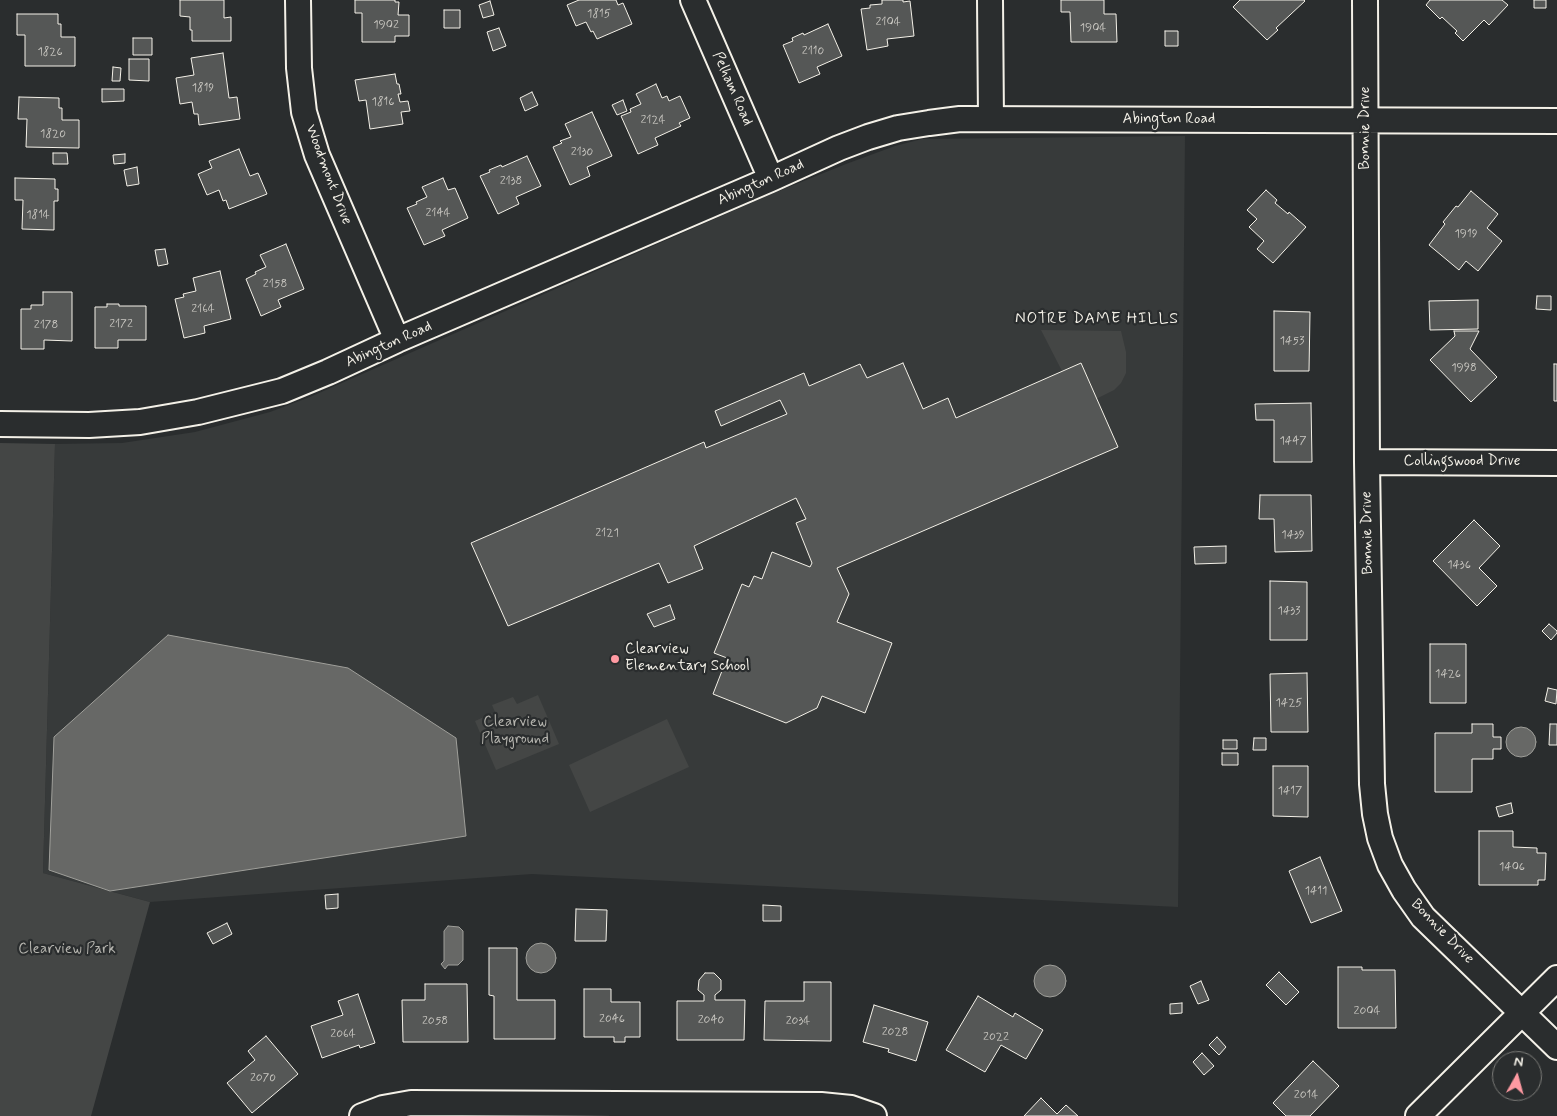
<!DOCTYPE html>
<html>
<head>
<meta charset="utf-8">
<style>
  body { margin:0 }
  #map { position:relative; width:1557px; height:1116px; overflow:hidden; background:#2a2d2e; font-family:Mynerve,sans-serif }
  canvas { display:block }
  .north { position:absolute; left:1492px; top:1051px; width:50px; height:50px; box-sizing:border-box; background:#2a2d2e; border:1px solid #7b7b78; border-radius:50%; rotate:7deg; font-size:14px; font-weight:700; line-height:20px; text-align:center; color:#f4f1e8 }
  .north::after { content:''; display:block; margin:auto; width:18px; height:22px; background:#ff9aa2; clip-path:polygon(50% 0,100% 100%,50% 72%,0 100%) }
</style>
</head>
<body>
<div id="map">
<canvas width="1557" height="1116"></canvas>
<div class="north">N</div>
</div>
<script>
const context = document.querySelector('canvas').getContext('2d');
context.lineJoin = 'round';
function paint(path, color) {
  context.fillStyle = color;
  context.fill(path, 'evenodd');
}
function poly(rows) {
  const path = new Path2D();
  for (const r of rows) {
    if (r.length === 3) {
      path.moveTo(r[0] + r[2], r[1]);
      path.arc(r[0], r[1], r[2], 0, 2 * Math.PI);
      continue;
    }
    path.moveTo(r[0], r[1]);
    for (let i = 2; i < r.length; i += 2) path.lineTo(r[i], r[i + 1]);
  }
  return path;
}
function stroke(path, color, width, dash) {
  context.strokeStyle = color;
  context.lineWidth = width;
  context.lineCap = dash ? 'butt' : 'round';
  context.setLineDash(dash || []);
  context.stroke(path);
}
function label(font, color, halo, rows, align = 'center') {
  context.font = font + ' Mynerve,sans-serif';
  context.lineWidth = 4.5;
  context.setLineDash([]);
  context.textBaseline = 'middle';
  context.strokeStyle = halo;
  context.fillStyle = color;
  for (const [text, x, y, turn = 0] of rows) {
    context.save();
    context.translate(x, y);
    context.rotate((+turn || 0) * Math.PI / 180);
    context.textAlign = isNaN(turn) ? turn : align;
    if (halo) context.strokeText(text, 0, 0);
    context.fillText(text, 0, 0);
    context.restore();
  }
}
const built = poly([
  [1185,136,1178,907,532,874,150,902,43,873,55,444,122,443,195,432,270,412,310,397,769,195,846,164,895,146,922,139]
]);
const green = poly([
  [1041,330,1121,331,1126,352,1126,373,1121,383,1114,390,1096,399,1081,363,1062,371],
  [0,443,55,444,43,873,150,902,91,1116,0,1116],
  [538,695,559,744,496,770,475,721,495,712,492,705,513,697,517,704],
  [667,719,689,767,590,812,569,765]
]);
const water = poly([
  [168,635,348,668,456,738,466,836,110,891,49,870,54,737,168,635],
  [1521,742,15],
  [448,926,459,927,463,931,463,960,458,965,448,965,445,969,441,964,444,961,444,931,448,926],
  [541,958,15],
  [1050,981,16]
]);
const building = poly([
  [180,0,224,0,224,18,231,17,231,41,192,41,192,30,190,30,190,17,180,16,180,0],
  [355,0,395,0,395,2,399,2,398,15,409,15,409,36,395,36,395,42,362,42,362,13,355,13,355,0],
  [579,0,616,0,618,5,623,3,632,24,597,39,593,31,591,32,586,22,576,26,567,5,579,0],
  [882,0,903,0,903,2,910,1,914,36,887,39,888,46,867,50,861,9,870,8,870,5,882,4,882,0],
  [1061,0,1104,0,1104,14,1116,14,1117,42,1071,42,1070,12,1061,12,1061,0],
  [1240,0,1304,0,1305,1,1276,28,1278,30,1267,40,1233,7,1240,0],
  [1430,0,1502,0,1508,5,1489,25,1484,20,1463,41,1455,33,1457,31,1442,17,1440,19,1426,5,1430,0],
  [1534,0,1546,0,1546,8,1534,8,1534,0],
  [490,1,494,15,483,18,479,5,490,1],
  [444,10,460,10,460,28,444,28,444,10],
  [17,14,58,14,58,24,61,24,61,37,75,37,75,66,25,66,25,35,17,35,17,14],
  [828,24,842,56,817,67,820,74,799,83,783,45,793,41,792,38,803,33,804,35,828,24],
  [499,28,506,46,493,51,487,32,499,28],
  [1165,31,1178,31,1178,46,1165,46,1165,31],
  [133,38,152,38,152,55,133,55,133,38],
  [223,53,229,98,237,97,240,119,199,125,198,114,194,114,192,102,180,104,176,78,194,75,191,58,223,53],
  [129,59,149,59,149,81,129,80,129,59],
  [113,67,121,68,120,81,112,81,113,67],
  [395,74,397,84,399,84,401,94,398,94,400,102,408,101,410,111,401,112,403,124,370,129,366,100,359,101,355,80,395,74],
  [656,84,662,98,667,96,669,101,680,96,690,118,679,123,681,126,655,138,658,145,638,154,621,116,631,112,630,109,641,104,636,94,656,84],
  [102,89,124,89,124,101,102,102,102,89],
  [532,92,538,105,525,111,520,98,532,92],
  [19,97,59,98,59,108,62,108,62,120,79,120,79,148,26,147,27,119,18,119,19,97],
  [623,100,627,111,617,115,612,105,623,100],
  [592,112,612,156,587,167,590,176,570,185,553,147,562,143,560,141,571,137,565,124,592,112],
  [239,149,250,176,258,173,267,194,229,209,226,200,223,201,219,190,207,195,198,174,212,168,209,161,239,149],
  [53,153,67,153,68,164,53,164,53,153],
  [125,154,125,163,114,164,113,155,125,154],
  [527,156,541,186,516,197,519,204,498,214,480,176,490,172,489,170,501,165,502,167,527,156],
  [137,167,139,184,127,186,124,170,137,167],
  [15,178,55,179,55,189,58,189,58,201,54,201,54,230,22,229,23,200,15,200,15,178],
  [443,178,448,190,455,188,468,218,442,230,445,236,424,245,407,208,417,204,416,202,427,197,422,187,443,178],
  [1266,190,1277,200,1275,203,1288,214,1289,212,1306,227,1273,263,1257,249,1264,241,1249,227,1257,219,1247,210,1266,190],
  [1471,191,1498,214,1487,228,1502,241,1478,271,1466,261,1459,270,1429,245,1445,224,1443,222,1456,206,1458,207,1471,191],
  [286,244,304,289,278,300,281,307,261,316,246,279,256,274,255,272,266,267,260,255,286,244],
  [165,249,168,264,158,266,155,250,165,249],
  [220,271,231,319,204,326,205,333,184,338,175,299,184,297,183,294,196,291,193,278,220,271],
  [43,292,72,292,72,341,44,340,44,349,21,349,21,309,31,309,31,305,43,305,43,292],
  [1537,296,1551,296,1551,310,1536,309,1537,296],
  [1478,300,1478,329,1430,330,1429,301,1478,300],
  [107,304,119,304,119,306,146,306,146,340,118,340,118,348,95,348,95,307,107,307,107,304],
  [1274,311,1310,312,1309,371,1274,371,1274,311],
  [1454,331,1479,331,1470,349,1497,377,1471,402,1430,360,1455,336,1454,331],
  [903,363,923,409,948,398,956,418,1081,363,1118,447,837,568,849,594,837,622,892,643,865,713,822,696,817,708,786,723,713,694,727,658,714,653,742,584,749,587,754,576,762,579,772,552,810,567,812,563,796,523,806,519,796,498,694,546,703,569,668,583,659,563,508,626,471,543,704,442,706,448,787,414,780,400,721,426,715,411,804,373,809,386,860,364,867,378,903,363],
  [1554,364,1557,364,1557,401,1554,401,1554,364],
  [1311,403,1312,462,1274,462,1274,420,1256,420,1255,404,1311,403],
  [1260,495,1311,495,1312,551,1275,552,1274,519,1259,519,1260,495],
  [1474,520,1500,546,1479,568,1497,586,1477,606,1433,561,1474,520],
  [1226,546,1226,563,1195,564,1194,547,1226,546],
  [1270,581,1307,582,1307,640,1270,640,1270,581],
  [670,605,675,619,654,627,647,614,670,605],
  [1549,624,1557,631,1557,633,1551,640,1542,631,1549,624],
  [1430,644,1466,644,1466,703,1430,703,1430,644],
  [1307,673,1308,732,1271,732,1270,674,1307,673],
  [1548,688,1557,690,1556,704,1545,701,1548,688],
  [1472,724,1493,724,1493,737,1501,737,1501,749,1493,749,1493,759,1472,759,1472,792,1435,792,1435,733,1472,733,1472,724],
  [1550,724,1557,724,1557,745,1549,745,1550,724],
  [1254,738,1266,738,1266,750,1253,750,1254,738],
  [1223,740,1237,740,1237,749,1223,749,1223,740],
  [1222,753,1238,753,1238,765,1222,765,1222,753],
  [1273,766,1308,766,1308,817,1273,816,1273,766],
  [1511,803,1513,813,1499,817,1496,807,1511,803],
  [1479,831,1513,831,1513,847,1537,848,1537,853,1546,853,1545,880,1538,880,1538,885,1479,885,1479,831],
  [1320,857,1342,911,1311,923,1289,871,1320,857],
  [338,894,338,908,326,909,325,895,338,894],
  [763,905,781,906,781,921,763,921,763,905],
  [576,909,607,910,606,941,575,941,576,909],
  [227,923,232,934,213,944,207,933,227,923],
  [489,948,517,948,517,1000,555,1000,555,1039,494,1039,494,996,489,995,489,948],
  [1338,967,1362,967,1362,970,1395,970,1396,1028,1338,1028,1338,967],
  [1279,972,1299,992,1286,1005,1266,985,1279,972],
  [705,973,714,973,721,980,721,990,715,995,715,1000,745,1000,744,1040,677,1040,677,1001,704,1001,704,995,698,990,699,980,705,973],
  [1201,981,1209,1000,1198,1004,1190,986,1201,981],
  [804,982,831,982,831,1041,764,1040,765,1001,804,1001,804,982],
  [425,984,467,984,468,1042,403,1042,402,1000,425,1000,425,984],
  [584,989,611,989,611,1002,640,1002,640,1037,625,1037,625,1042,614,1042,614,1037,584,1037,584,989],
  [358,994,375,1043,360,1048,359,1045,322,1058,311,1026,343,1015,338,1001,358,994],
  [978,996,1013,1017,1015,1013,1043,1030,1026,1059,1001,1045,985,1072,946,1050,978,996],
  [1182,1003,1182,1013,1170,1014,1170,1004,1182,1003],
  [874,1005,928,1022,916,1061,888,1052,889,1049,863,1042,874,1005],
  [266,1036,298,1074,252,1113,227,1083,255,1060,248,1051,266,1036],
  [1217,1037,1226,1047,1219,1055,1209,1045,1217,1037],
  [1202,1053,1214,1066,1204,1075,1193,1062,1202,1053],
  [1313,1061,1339,1086,1310,1116,1286,1116,1273,1103,1313,1061],
  [1041,1098,1057,1114,1066,1105,1078,1116,1024,1116,1041,1098]
]);
const minor = poly([
  [298,0,299,68,304,112,317,155,397,340],
  [693,0,771,179],
  [990,0,991,119],
  [1365,0,1367,462,1372,784,1375,814,1380,838,1390,865,1404,890,1423,917,1557,1047],
  [0,424,89,425,140,422,198,412,282,391,328,372,397,340,771,179,839,148,868,137,898,128,929,123,960,119,1557,121],
  [1367,462,1557,463],
  [362,1116,383,1108,411,1103,821,1105,851,1108,874,1116],
  [1418,1116,1557,978]
]);
const markers = [
  [615,659,5,"#ff9aa2"]
];
const numberNames = [
  ["1815",599,14],
  ["2104",888,22],
  ["1902",386,25],
  ["1904",1093,28],
  ["2110",813,51],
  ["1826",50,52],
  ["1819",203,88],
  ["1816",383,102],
  ["2124",653,120],
  ["1820",53,134],
  ["2130",582,152],
  ["2138",511,181],
  ["2144",438,213],
  ["1814",38,215],
  ["1919",1466,234],
  ["2158",275,284],
  ["2164",203,309],
  ["2172",121,324],
  ["2178",46,325],
  ["1453",1292,341],
  ["1998",1464,368],
  ["1447",1293,441],
  ["2121",607,533],
  ["1439",1293,535],
  ["1436",1459,565],
  ["1433",1289,611],
  ["1426",1448,674],
  ["1425",1289,703],
  ["1417",1290,791],
  ["1406",1512,867],
  ["1411",1316,891],
  ["2004",1367,1011],
  ["2046",612,1019],
  ["2040",711,1020],
  ["2058",435,1021],
  ["2034",798,1021],
  ["2028",895,1032],
  ["2064",343,1034],
  ["2022",996,1037],
  ["2070",263,1078],
  ["2014",1306,1095]
];
const streetNames = [
  ["Pelham Road",732,89,66],
  ["Abington Road",1169,120],
  ["Bonnie Drive",1366,128,-90],
  ["Woodmont Drive",328,175,69],
  ["Abington Road",761,183,-24],
  ["Abington Road",389,345,-24],
  ["Collingswood Drive",1462,462],
  ["Bonnie Drive",1368,533,-91],
  ["Bonnie Drive",1442,932,46]
];
const poiNames = [
  ["Clearview",625,650],
  ["Elementary School",625,667]
];
const parkNames = [
  ["Clearview",515,723],
  ["Playground",515,740],
  ["Clearview Park",67,950]
];
const neighbourhoodNames = [
  ["NOTRE DAME HILLS",1097,320]
];
paint(built, '#373a3a');
paint(green, '#444645');
paint(water, '#676866');
stroke(water, '#9f9f9a', 1);
paint(building, '#555756');
stroke(building, '#f4f1e8', 1);
stroke(minor, '#f4f1e8', 28);
stroke(minor, '#2a2d2e', 24);
for (const [x, y, r, color] of markers) {
  const dot = new Path2D();
  dot.arc(x, y, r, 0, 2 * Math.PI);
  context.fillStyle = color;
  context.fill(dot);
  stroke(dot, '#2a2d2e', 2);
}
label('12px', '#cccac4', null, numberNames);
label('15px', '#f4f1e8', '#2a2d2e', streetNames);
label('15px', '#f4f1e8', '#2a2d2e', poiNames, 'left');
label('15px', '#b6b5af', '#2a2d2e', parkNames);
context.letterSpacing = '1px';
label('16px', '#f4f1e8', '#2a2d2e', neighbourhoodNames);
context.letterSpacing = '0px';
</script>
</body>
</html>
